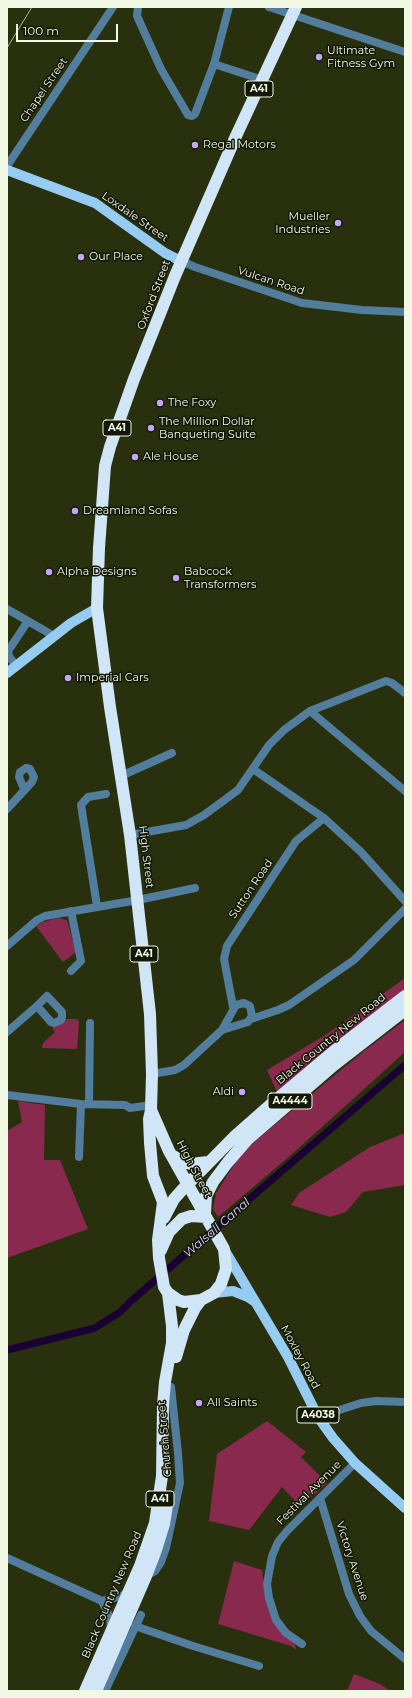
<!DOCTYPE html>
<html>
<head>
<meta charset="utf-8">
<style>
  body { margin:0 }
  #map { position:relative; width:412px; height:1698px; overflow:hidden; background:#28300d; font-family:Montserrat,sans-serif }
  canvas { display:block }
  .frame { position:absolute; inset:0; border:8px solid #f1f8e3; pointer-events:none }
  .scale { position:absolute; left:16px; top:24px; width:102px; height:18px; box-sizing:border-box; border:2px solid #f1f8e3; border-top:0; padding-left:5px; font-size:12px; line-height:14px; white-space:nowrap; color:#f1f8e3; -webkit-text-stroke:3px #131708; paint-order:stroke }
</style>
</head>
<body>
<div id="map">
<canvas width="412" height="1698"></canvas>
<div class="frame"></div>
<div class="scale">100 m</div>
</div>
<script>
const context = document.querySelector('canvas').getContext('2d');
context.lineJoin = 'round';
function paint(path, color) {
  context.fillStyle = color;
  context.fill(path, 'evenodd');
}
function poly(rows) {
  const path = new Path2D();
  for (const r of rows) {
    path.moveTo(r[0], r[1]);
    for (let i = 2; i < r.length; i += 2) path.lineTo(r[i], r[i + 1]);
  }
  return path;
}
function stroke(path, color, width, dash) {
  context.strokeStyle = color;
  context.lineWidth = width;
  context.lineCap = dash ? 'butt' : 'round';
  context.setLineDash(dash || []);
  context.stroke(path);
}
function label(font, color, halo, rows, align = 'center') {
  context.font = font + ' Montserrat,sans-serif';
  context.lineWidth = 3;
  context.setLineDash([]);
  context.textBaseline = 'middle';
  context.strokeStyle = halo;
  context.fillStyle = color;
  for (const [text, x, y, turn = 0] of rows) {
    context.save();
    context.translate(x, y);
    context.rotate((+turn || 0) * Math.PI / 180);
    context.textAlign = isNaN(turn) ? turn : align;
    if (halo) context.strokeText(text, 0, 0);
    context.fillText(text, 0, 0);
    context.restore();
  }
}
const green = poly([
  [58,918,67,920,76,952,63,962,36,926,43,922],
  [405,978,405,990,277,1092,267,1070,327,1034],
  [65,1019,77,1019,79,1022,77,1049,42,1048,43,1043,55,1032,52,1028],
  [405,1020,405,1052,291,1155,218,1217,213,1209,216,1193,243,1151,364,1051],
  [18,1101,45,1105,44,1160,60,1160,88,1229,7,1258,7,1131,22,1122],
  [405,1133,405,1185,363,1192,346,1212,330,1217,291,1205,299,1193,370,1147],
  [267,1421,306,1452,301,1457,327,1483,301,1507,282,1487,249,1530,209,1521,217,1454],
  [234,1561,262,1570,265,1593,276,1626,295,1644,296,1650,291,1646,218,1624],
  [354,1674,380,1684,390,1691,347,1691]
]);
const canal = poly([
  [7,1350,95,1328,120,1312,131,1301,405,1065]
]);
const minor = poly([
  [138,7,137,16,161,69,188,115,192,116,195,114,214,64,229,7],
  [269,7,405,52],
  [214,64,263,80],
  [7,166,113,7],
  [181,261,195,267,302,303,362,310,405,312],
  [7,609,54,636],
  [16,666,9,656,8,651,28,621],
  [310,711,405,791],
  [253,769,324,818,361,852,405,901],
  [121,776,172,753],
  [7,809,32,782,34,777,30,769,26,768,20,772,19,777,24,789],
  [130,835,186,825,204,815,238,790,269,745,284,730,310,711,386,681,392,683,405,693],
  [97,906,81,805,88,797,106,794],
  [71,911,81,961,71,971],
  [7,946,37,920,45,916,138,900,195,888],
  [233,1007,224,959,227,946,296,841,324,818],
  [251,1019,278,1010,289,1005,354,960,405,909],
  [7,1032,37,1006,47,996,62,1012,62,1017,61,1020,54,1023,51,1022,37,1006],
  [152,1074,175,1070,184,1065,222,1030,236,1005,244,1003,250,1006,252,1016,248,1022,222,1030],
  [7,1095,81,1104,125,1105,130,1108,151,1105],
  [89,1104,90,1023],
  [79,1157,81,1104],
  [318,1417,361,1403,376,1401,405,1402],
  [320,1498,349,1594,360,1616,371,1631,405,1659],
  [7,1558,102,1601,110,1618,111,1630],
  [146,1576,155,1571,161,1562,166,1548,180,1483,178,1453,171,1387],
  [102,1601,122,1596,128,1591],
  [135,1626,193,1646,259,1666],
  [302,1644,286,1633,276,1620,269,1598,267,1584,272,1556,278,1542,287,1531,355,1463],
  [105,1691,141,1615]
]);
const major = poly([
  [7,170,95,203,165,253,181,261],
  [7,673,71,623,97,608],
  [224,1249,288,1357,318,1417,333,1438,355,1463,405,1508],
  [214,1293,233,1291,248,1297,255,1302]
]);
const highway = poly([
  [151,1110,169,1151,224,1249,226,1269,221,1284,214,1293,201,1300,184,1302,178,1300,168,1293,164,1287,159,1258,158,1240,163,1202,153,1176,150,1143,149,1119,151,1110,152,1074,150,1014,130,835,110,707,97,608,99,548,105,466,110,447,134,379,175,276,236,136,296,7],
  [173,1156,183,1162,191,1164,208,1162],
  [205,1214,206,1196,213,1182,228,1162,247,1140,334,1065,405,1010],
  [164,1218,174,1199,182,1190,235,1136,277,1099,334,1051,405,996],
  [161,1250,169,1232,182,1219,191,1216,206,1217],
  [176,1357,184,1330,195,1308,201,1300],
  [85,1691,140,1566,155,1523,162,1476,163,1405,165,1382,172,1343,172,1326,168,1293],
  [96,1691,146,1576,156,1550,164,1524,168,1499]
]);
const tram = poly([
  [7,48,32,7]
]);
const markers = [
  [319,57,4,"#c3a7f2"],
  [195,145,4,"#c3a7f2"],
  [338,223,4,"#c3a7f2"],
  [81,257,4,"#c3a7f2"],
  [160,403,4,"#c3a7f2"],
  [151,428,4,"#c3a7f2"],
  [135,457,4,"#c3a7f2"],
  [75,511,4,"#c3a7f2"],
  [49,572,4,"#c3a7f2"],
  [176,578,4,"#c3a7f2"],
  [68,678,4,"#c3a7f2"],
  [242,1092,4,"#c3a7f2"],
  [199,1403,4,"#c3a7f2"]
];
const shields = [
  [259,89,28],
  [117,428,28],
  [144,954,28],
  [290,1101,44],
  [318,1415,42],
  [160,1499,28]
];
const shieldNames = [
  ["A41",259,89],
  ["A41",117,428],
  ["A41",144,954],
  ["A4444",290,1101],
  ["A4038",318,1415],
  ["A41",160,1499]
];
const poiNames = [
  ["Ultimate",327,51],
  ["Fitness Gym",327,64],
  ["Regal Motors",203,145],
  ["Mueller",330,217,"right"],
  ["Industries",330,230,"right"],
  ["Our Place",89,257],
  ["The Foxy",168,403],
  ["The Million Dollar",159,422],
  ["Banqueting Suite",159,435],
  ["Ale House",143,457],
  ["Dreamland Sofas",83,511],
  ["Alpha Designs",57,572],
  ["Babcock",184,572],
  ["Transformers",184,585],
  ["Imperial Cars",76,678],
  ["Aldi",234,1092,"right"],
  ["All Saints",207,1403]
];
const streetNames = [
  ["Chapel Street",44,90,-56],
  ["Loxdale Street",135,217,35],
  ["Vulcan Road",271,281,18],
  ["Oxford Street",154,295,-69],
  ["High Street",146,857,83],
  ["Sutton Road",251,889,-56],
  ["Black Country New Road",331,1039,-39],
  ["High Street",194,1169,62],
  ["Moxley Road",300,1357,62],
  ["Church Street",165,1439,-95],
  ["Festival Avenue",309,1493,-45],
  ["Victory Avenue",352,1561,72],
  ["Black Country New Road",112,1595,-67]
];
const waterNames = [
  ["Walsall Canal",217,1228,-41]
];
paint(green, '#8a294e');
stroke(canal, '#1a0133', 7);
stroke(minor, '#527d9d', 8);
stroke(major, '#96cbf2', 10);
stroke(highway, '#d0e5f5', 12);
stroke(tram, '#acb399', 1);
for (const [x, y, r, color] of markers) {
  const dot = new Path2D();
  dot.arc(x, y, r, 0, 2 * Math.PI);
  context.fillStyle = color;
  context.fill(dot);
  stroke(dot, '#131708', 1.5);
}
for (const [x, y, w] of shields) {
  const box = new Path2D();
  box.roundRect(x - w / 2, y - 8, w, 16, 3);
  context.fillStyle = '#131708';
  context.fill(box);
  stroke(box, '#f1f8e3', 1);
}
label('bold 10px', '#f1f8e3', null, shieldNames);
label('11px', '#f1f8e3', '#131708', poiNames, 'left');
label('11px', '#f1f8e3', '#131708', streetNames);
label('italic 12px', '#dbc9fd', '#131708', waterNames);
</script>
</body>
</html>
